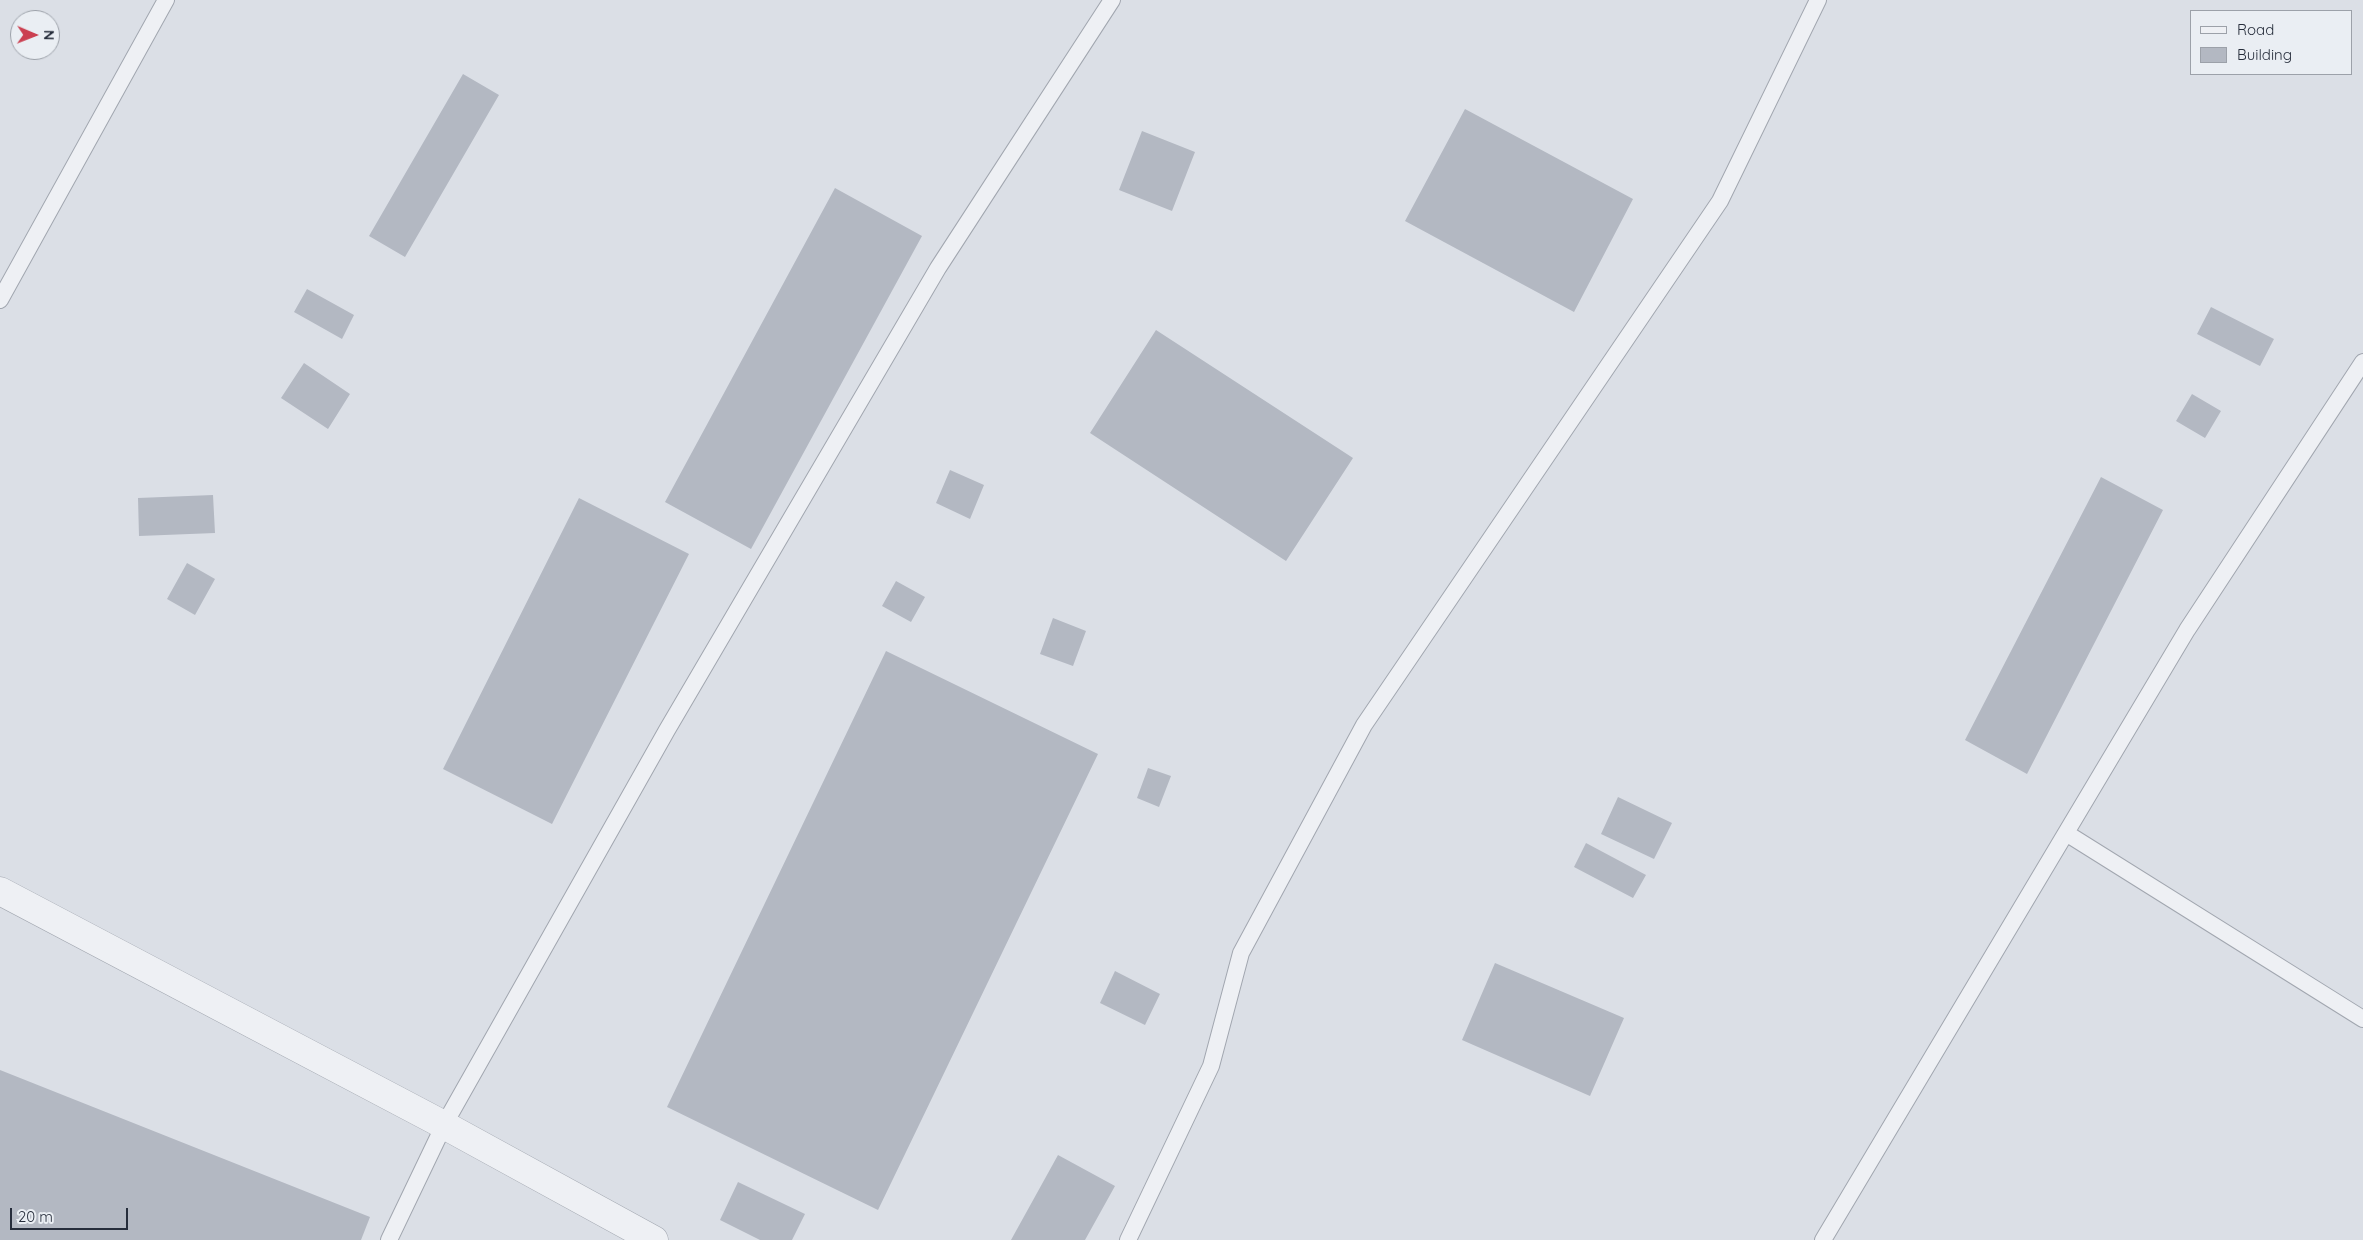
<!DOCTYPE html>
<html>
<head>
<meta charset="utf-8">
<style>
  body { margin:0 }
  #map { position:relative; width:2363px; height:1240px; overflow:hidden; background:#dbdfe6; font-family:Quicksand,sans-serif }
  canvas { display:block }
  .legend { position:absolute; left:2190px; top:10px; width:162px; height:65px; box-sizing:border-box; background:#eaeef3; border:1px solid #9ca1a9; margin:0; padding:6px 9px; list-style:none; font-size:15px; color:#262d3b }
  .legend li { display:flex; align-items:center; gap:10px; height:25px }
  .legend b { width:25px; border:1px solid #9ca1a9 }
  .north { position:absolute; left:10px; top:10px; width:50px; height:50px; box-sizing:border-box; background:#eaeef3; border:1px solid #9ca1a9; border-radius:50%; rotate:91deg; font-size:14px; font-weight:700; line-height:20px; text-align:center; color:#262d3b }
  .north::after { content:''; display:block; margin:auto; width:18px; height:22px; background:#cb4051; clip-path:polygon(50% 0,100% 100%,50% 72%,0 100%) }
  .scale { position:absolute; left:10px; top:1208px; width:118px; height:22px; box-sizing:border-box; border:2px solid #262d3b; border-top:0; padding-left:6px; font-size:15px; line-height:18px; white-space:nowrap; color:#262d3b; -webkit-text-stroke:4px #eaeef3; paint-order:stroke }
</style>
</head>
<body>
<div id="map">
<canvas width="2363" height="1240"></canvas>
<ul class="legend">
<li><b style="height:6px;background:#eef0f4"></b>Road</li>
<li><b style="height:14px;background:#b3b8c2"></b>Building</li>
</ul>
<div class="north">N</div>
<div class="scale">20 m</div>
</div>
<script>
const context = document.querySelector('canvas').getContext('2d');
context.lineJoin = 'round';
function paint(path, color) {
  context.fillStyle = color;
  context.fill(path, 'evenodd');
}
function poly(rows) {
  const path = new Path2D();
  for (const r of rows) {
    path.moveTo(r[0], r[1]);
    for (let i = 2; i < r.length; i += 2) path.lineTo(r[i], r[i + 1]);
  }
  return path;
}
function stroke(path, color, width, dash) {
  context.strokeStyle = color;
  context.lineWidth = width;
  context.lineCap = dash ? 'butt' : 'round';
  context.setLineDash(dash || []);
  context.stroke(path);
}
const building = poly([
  [463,74,499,95,405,257,369,236],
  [1465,109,1633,199,1574,312,1405,221],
  [1142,131,1195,152,1172,211,1119,190],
  [835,188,922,236,751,549,665,502],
  [307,289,354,315,342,339,294,312],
  [2211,307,2274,339,2260,366,2197,334],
  [1156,330,1353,458,1286,561,1090,433],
  [304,363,350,394,328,429,281,398],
  [2192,394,2221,411,2205,438,2176,421],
  [950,470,984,485,970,519,936,503],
  [2101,477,2163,510,2027,774,1965,740],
  [213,495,215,533,139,536,138,498],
  [579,498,689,554,552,824,443,769],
  [187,563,215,579,195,615,167,599],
  [896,581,925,597,911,622,882,606],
  [1053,618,1086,631,1073,666,1040,654],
  [886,651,1098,754,878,1210,667,1107],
  [1148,768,1171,776,1159,807,1137,798],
  [1618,797,1672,823,1654,859,1601,834],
  [1586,843,1646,875,1633,898,1574,867],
  [1495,963,1624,1018,1590,1096,1462,1040],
  [1115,971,1160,994,1145,1025,1100,1003],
  [0,1070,370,1217,361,1240,0,1240],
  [1058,1155,1115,1186,1085,1240,1011,1240],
  [738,1182,805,1214,792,1240,760,1240,720,1220]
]);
const lane = poly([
  [0,300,166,0],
  [2066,833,2363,1019],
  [389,1240,444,1125,667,730,938,268,1112,0],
  [1128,1240,1211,1066,1241,953,1364,725,1720,201,1818,0],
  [1823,1240,2187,630,2363,362]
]);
const street = poly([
  [0,891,444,1125,654,1240]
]);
paint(building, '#b3b8c2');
stroke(lane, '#a1a6af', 18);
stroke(street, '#a1a6af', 29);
stroke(lane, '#eef0f4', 16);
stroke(street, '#eef0f4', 28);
</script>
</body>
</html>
